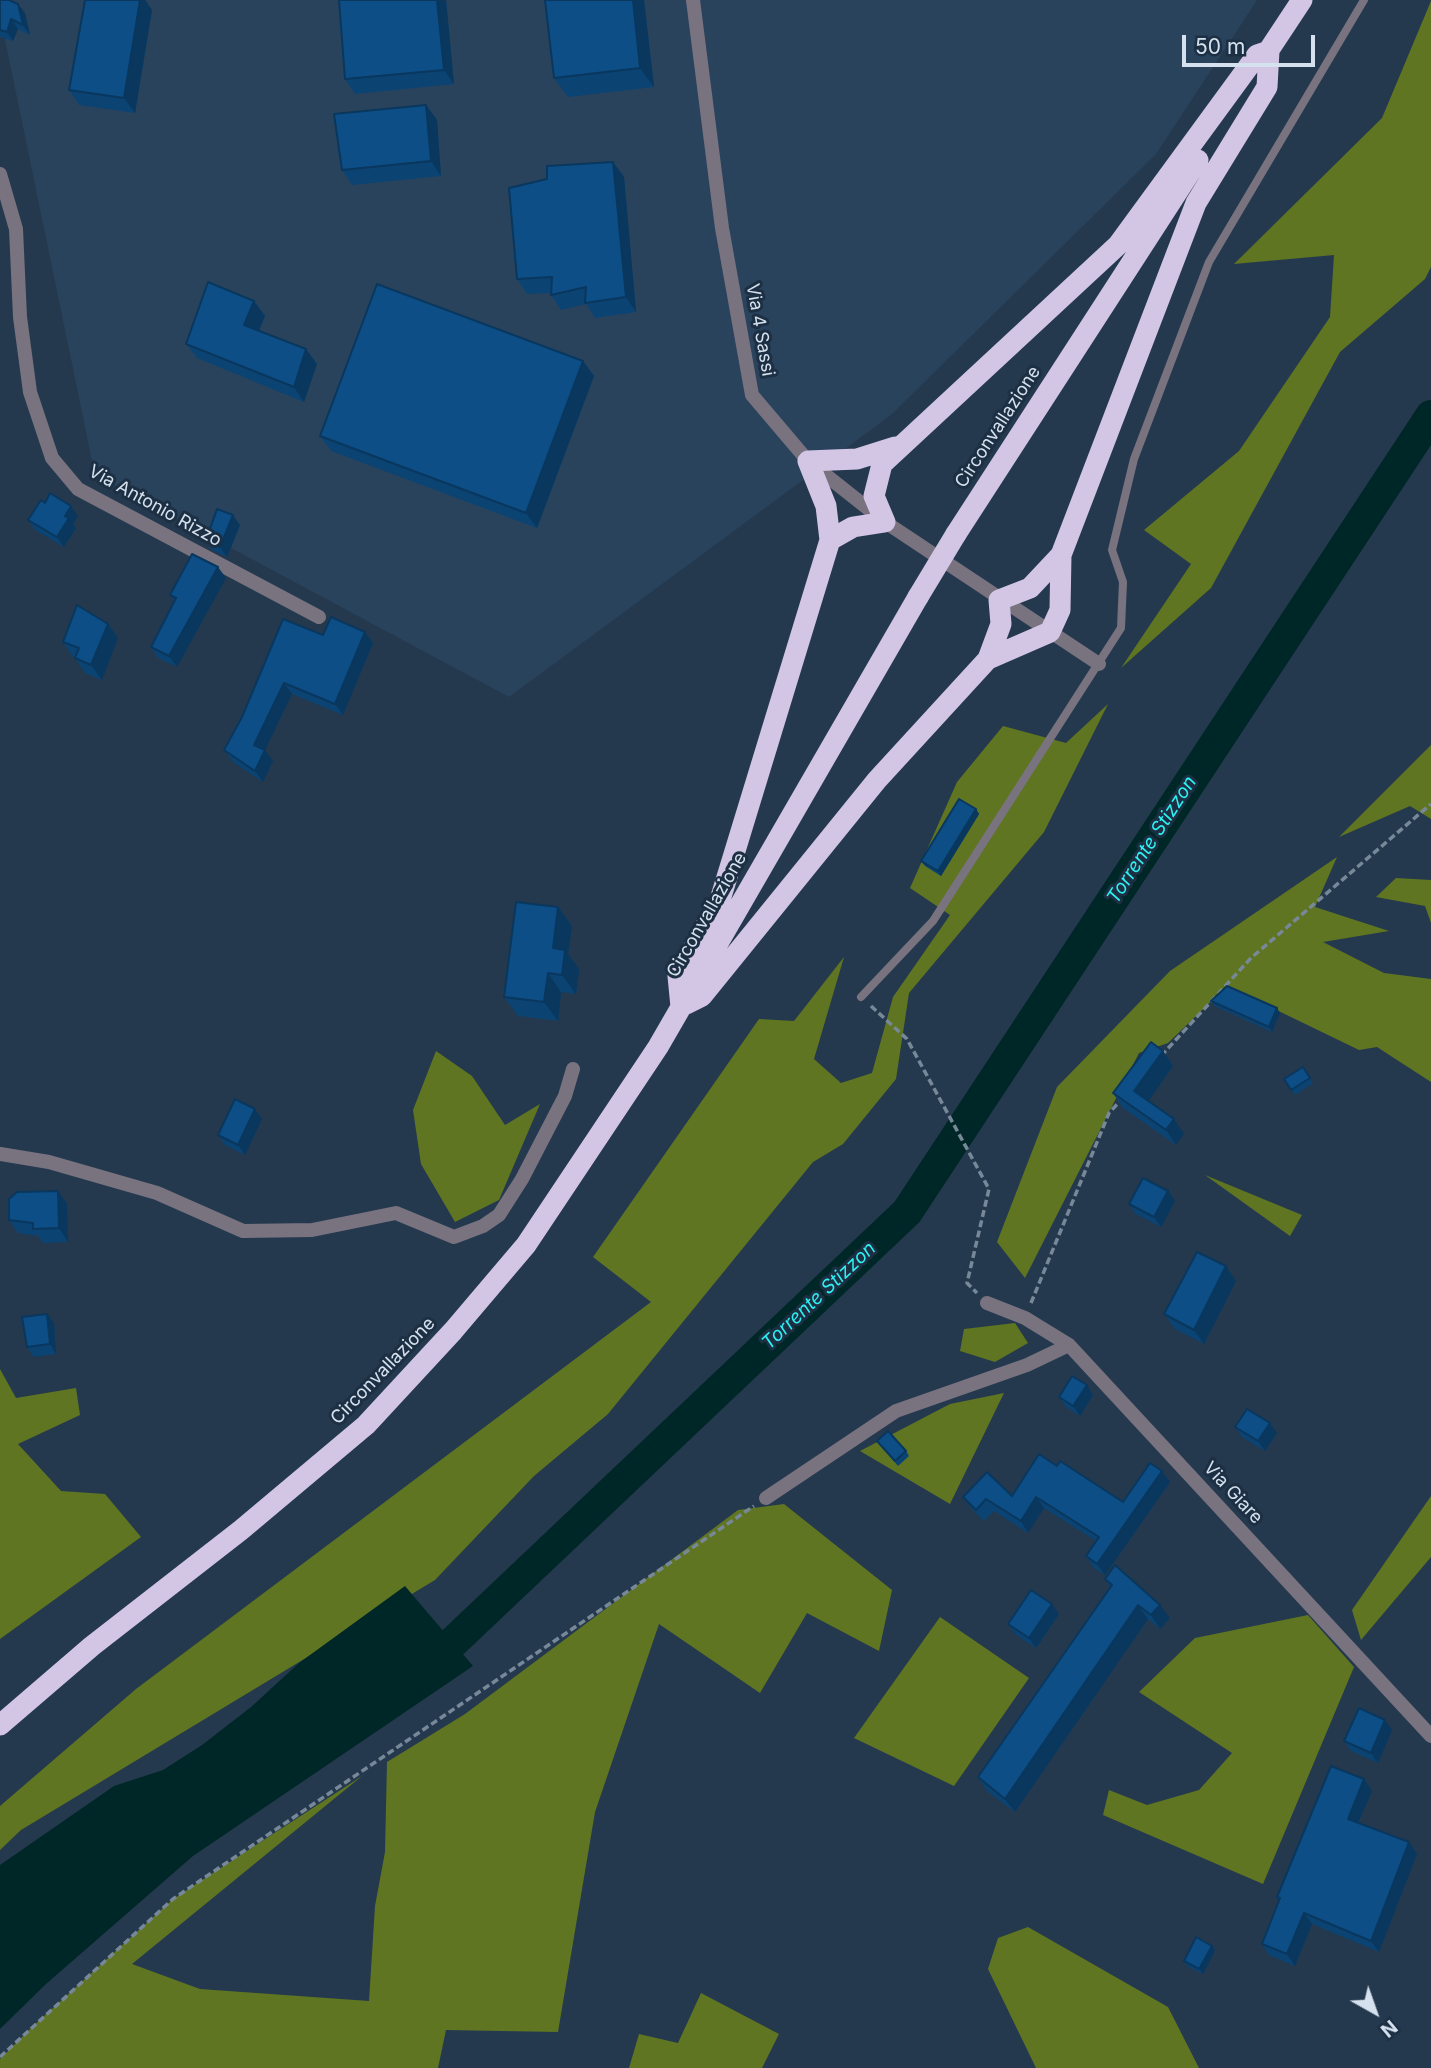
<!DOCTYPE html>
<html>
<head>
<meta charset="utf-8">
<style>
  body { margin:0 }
  #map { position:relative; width:1431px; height:2068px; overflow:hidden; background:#25394e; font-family:Inter,sans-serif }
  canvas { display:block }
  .north { position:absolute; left:1340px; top:1977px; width:70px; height:70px; -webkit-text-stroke:5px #1c2f43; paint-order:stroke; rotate:140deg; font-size:19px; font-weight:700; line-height:28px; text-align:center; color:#d5e1ee }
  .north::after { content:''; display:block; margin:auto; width:24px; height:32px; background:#d5e1ee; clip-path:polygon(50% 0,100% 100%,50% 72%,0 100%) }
  .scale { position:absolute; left:1182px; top:35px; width:133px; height:32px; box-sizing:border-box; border:4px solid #d5e1ee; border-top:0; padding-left:9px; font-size:21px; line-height:24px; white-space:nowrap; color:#d5e1ee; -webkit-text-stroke:5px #1c2f43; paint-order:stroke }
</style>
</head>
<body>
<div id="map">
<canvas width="1431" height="2068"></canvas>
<div class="north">N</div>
<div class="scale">50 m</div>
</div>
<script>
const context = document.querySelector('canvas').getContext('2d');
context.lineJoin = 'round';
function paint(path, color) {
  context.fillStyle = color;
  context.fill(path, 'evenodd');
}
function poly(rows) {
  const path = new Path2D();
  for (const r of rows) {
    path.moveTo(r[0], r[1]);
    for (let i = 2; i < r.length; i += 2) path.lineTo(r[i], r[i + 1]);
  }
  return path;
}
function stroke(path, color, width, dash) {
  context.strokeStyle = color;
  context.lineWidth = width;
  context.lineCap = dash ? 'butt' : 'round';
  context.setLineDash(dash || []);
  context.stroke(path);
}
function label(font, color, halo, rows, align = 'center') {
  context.font = font + ' Inter,sans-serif';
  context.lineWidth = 6;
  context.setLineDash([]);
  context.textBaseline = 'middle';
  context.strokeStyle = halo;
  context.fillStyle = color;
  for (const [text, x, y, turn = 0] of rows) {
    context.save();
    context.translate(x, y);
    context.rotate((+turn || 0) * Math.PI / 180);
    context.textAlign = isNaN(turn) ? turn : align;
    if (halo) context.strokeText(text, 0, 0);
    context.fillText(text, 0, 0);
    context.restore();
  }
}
const built = poly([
  [0,0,1257,0,1156,154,891,415,509,697,95,475,0,15]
]);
const forest = poly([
  [1431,1,1431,267,1425,279,1340,352,1211,588,1121,668,1191,564,1144,530,1239,451,1330,317,1334,255,1234,264,1382,118],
  [1108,704,1044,832,909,993,896,1079,843,1144,813,1162,608,1414,534,1476,435,1580,21,1830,0,1850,0,1806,136,1689,651,1302,593,1257,759,1019,794,1021,844,957,814,1059,841,1083,872,1073,893,997,950,915,910,888,957,782,1003,726,1066,743],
  [1431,745,1431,819,1410,806,1339,837],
  [1337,857,1315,907,1389,931,1323,942,1384,973,1431,979,1431,1082,1377,1047,1359,1050,1227,986,1168,1043,1139,1053,1025,1278,997,1242,1057,1087,1170,971],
  [1396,878,1431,880,1431,923,1425,906,1376,897],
  [436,1051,472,1076,505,1125,540,1104,499,1200,455,1222,421,1164,413,1110],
  [1205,1175,1302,1215,1290,1236],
  [1015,1323,1028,1343,995,1362,960,1351,964,1329],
  [0,1369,16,1398,76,1388,80,1415,18,1444,61,1491,105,1494,141,1537,0,1639],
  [1004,1393,950,1504,860,1451,950,1404],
  [1431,1496,1431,1557,1361,1640,1352,1610],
  [784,1504,892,1590,879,1651,807,1613,760,1693,659,1624,595,1812,558,2032,446,2030,438,2068,0,2068,0,2059,32,2027,173,1899,362,1776,132,1964,200,1989,369,2001,375,1906,385,1852,387,1762,465,1714,738,1510],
  [1308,1615,1354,1667,1263,1884,1103,1815,1109,1790,1147,1805,1199,1790,1232,1753,1139,1692,1195,1638],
  [940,1617,1029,1678,954,1786,854,1738],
  [1028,1927,1168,2007,1199,2068,1036,2068,988,1969,998,1938],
  [701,1993,779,2034,762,2068,629,2068,639,2034,678,2043]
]);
const water = poly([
  [405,1586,473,1666,193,1856,46,1984,0,2029,0,1865,114,1786,163,1770,202,1745,251,1707,299,1663]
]);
const river = poly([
  [425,1676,449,1646,907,1212,1431,416]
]);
const path = poly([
  [871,1006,907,1039,989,1189,967,1283,977,1293],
  [1161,1056,1251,958,1431,804],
  [1031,1303,1109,1113,1121,1100],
  [0,2057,173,1899,754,1506]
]);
const lane = poly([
  [861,997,933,921,1121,628,1123,582,1112,550,1134,459,1209,262,1364,0]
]);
const street = poly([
  [693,0,722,228,752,395,808,461,885,522,1099,664],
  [0,174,16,229,20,317,30,392,52,458,78,489,319,617],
  [0,1154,49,1162,157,1193,243,1231,312,1230,396,1213,454,1237,483,1226,499,1215,522,1179,565,1096,573,1069],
  [987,1303,1025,1318,1069,1345,1431,1736],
  [766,1498,896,1411,1027,1365,1069,1345]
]);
const highway = poly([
  [1261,62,1302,0],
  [956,534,1198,160],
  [830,540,853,527,885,522,874,496,882,464,1118,245,1257,55,1269,51],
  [988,659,1050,632,1060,610,1061,555,1196,203,1267,87,1269,51],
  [686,1004,702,996,877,780,988,659,1001,624,999,600,1030,588,1061,555],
  [681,1007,678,976,720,900,830,540,826,506,808,461,857,459,895,447],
  [0,1725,92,1646,241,1530,366,1425,453,1331,526,1245,658,1047,918,597]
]);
const highwayBridge = poly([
  [918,597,956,534]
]);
const wall = poly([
  [0,0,25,13,30,35,18,29,13,41,0,37],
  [140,0,145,0,152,10,135,113,79,105,69,90],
  [339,0,446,0,454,84,355,94,345,79],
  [545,0,644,0,654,87,568,97,554,78],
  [426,105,437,120,441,176,352,185,342,170],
  [613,162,624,177,636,312,595,318,586,304,561,310,551,295,551,293,527,294,517,279],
  [254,301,265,316,258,331,317,364,304,402,197,358,186,344],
  [583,361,594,376,537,528,331,451,320,436],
  [45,503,78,516,73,524,76,528,64,547,35,530,28,520],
  [240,525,227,557,212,550,206,540],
  [226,578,177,667,158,658,151,647,174,601,170,595],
  [108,624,118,638,102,680,85,673,75,658,75,657,73,657,63,642],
  [365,632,373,643,343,715,292,694,265,750,273,761,263,782,233,762,224,750,323,635],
  [976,809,979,814,941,876,925,866,921,861],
  [558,907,572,926,568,954,579,969,576,994,561,992,558,1021,518,1016,504,997],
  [1211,1001,1280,1013,1272,1032,1215,1006],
  [1163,1051,1173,1066,1148,1101,1174,1119,1184,1134,1176,1145,1123,1108,1113,1093],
  [1303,1067,1313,1083,1295,1095,1284,1079],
  [262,1119,245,1155,225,1145,218,1135],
  [58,1191,67,1204,68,1242,43,1243,38,1236,18,1233,9,1220],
  [1175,1201,1161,1227,1136,1214,1129,1204],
  [1236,1281,1204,1344,1175,1329,1164,1314],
  [47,1314,54,1323,56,1354,34,1357,27,1347],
  [1087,1385,1093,1395,1080,1416,1066,1407,1059,1397],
  [1235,1427,1277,1433,1265,1451,1242,1437],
  [877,1441,906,1451,909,1456,898,1466],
  [1057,1466,1123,1502,1170,1482,1105,1575,1094,1568,1086,1556,1096,1541,1044,1508,1028,1533,994,1511,984,1521,971,1508,963,1497,1012,1496],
  [1105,1579,1170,1618,1160,1629,1148,1619,1015,1812,987,1791,978,1777,1110,1587],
  [1052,1604,1059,1614,1036,1648,1015,1634,1008,1624],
  [1392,1730,1378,1763,1351,1751,1344,1741],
  [1364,1779,1372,1791,1358,1823,1409,1842,1417,1854,1379,1952,1312,1924,1295,1966,1269,1955,1262,1944,1279,1901,1277,1897],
  [1212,1946,1215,1951,1203,1974,1187,1966,1184,1961]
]);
const shadedWall = poly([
  [140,0,145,0,152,10,135,113,124,98],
  [437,0,446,0,454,84,444,70],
  [633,0,644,0,654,87,640,68],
  [18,4,25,13,30,35,23,25],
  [11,19,18,29,13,41,7,32],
  [426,105,437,120,441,176,431,161],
  [613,162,624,177,636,312,626,297],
  [254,301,265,316,255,340,244,325],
  [306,349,317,364,304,402,294,387],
  [583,361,594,376,537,528,526,513],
  [71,506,78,516,73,524,76,528,64,547,57,537,65,516],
  [233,515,240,525,227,557,220,547],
  [218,567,226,578,177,667,169,656],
  [108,624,118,638,102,680,91,665],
  [365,632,373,643,343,715,335,704],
  [284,683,292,694,265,750,273,761,263,782,255,771,254,745],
  [976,809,979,814,941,876,938,871],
  [558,907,572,926,568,954,579,969,576,994,562,975,553,948],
  [548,973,561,992,558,1021,544,1002],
  [1277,1008,1280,1013,1272,1032,1269,1027],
  [1163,1051,1173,1066,1145,1106,1134,1091],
  [255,1109,262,1119,245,1155,238,1145],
  [1174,1119,1184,1134,1176,1145,1166,1130],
  [58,1191,67,1204,68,1242,59,1228],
  [1168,1191,1175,1201,1161,1227,1154,1217],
  [1226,1266,1236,1281,1204,1344,1194,1330],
  [47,1314,54,1323,56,1354,50,1344],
  [1087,1385,1093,1395,1080,1416,1073,1406],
  [1270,1423,1277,1433,1265,1451,1258,1441],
  [1162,1471,1170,1482,1105,1575,1097,1564],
  [1036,1497,1044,1508,1028,1533,1021,1521],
  [1052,1604,1059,1614,1036,1648,1029,1638],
  [1138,1605,1148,1619,1015,1812,1005,1799],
  [1160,1605,1170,1618,1160,1629,1151,1615],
  [1385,1720,1392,1730,1378,1763,1371,1753],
  [1364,1779,1372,1791,1355,1830,1348,1819],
  [1409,1842,1417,1854,1379,1952,1371,1941],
  [1304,1913,1312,1924,1295,1966,1287,1954],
  [1212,1946,1215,1951,1203,1974,1199,1969]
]);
const building = poly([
  [0,0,9,0,18,4,23,25,11,19,7,32,0,30,0,0],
  [85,0,140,0,124,98,69,90,85,0],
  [339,0,437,0,444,70,345,79,339,0],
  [545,0,633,0,640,68,554,78,545,0],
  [426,105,431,161,342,170,334,114,426,105],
  [613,162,626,297,585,303,586,287,551,295,552,277,517,279,509,188,547,179,547,166,613,162],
  [208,282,254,301,244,325,306,349,294,387,186,344,208,282],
  [377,284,583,361,526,513,320,436,377,284],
  [50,493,71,506,65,516,69,518,57,537,28,520,41,500,45,503,50,493],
  [217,509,233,515,220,547,206,540,217,509],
  [192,554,218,567,169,656,151,647,176,598,170,595,192,554],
  [77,605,108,624,91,665,75,658,79,648,63,642,77,605],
  [331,617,365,632,335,704,284,683,254,745,265,750,255,771,224,750,242,717,283,619,323,635,331,617],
  [959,799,976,809,938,871,921,861,959,799],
  [516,902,558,907,553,948,565,950,562,975,548,973,544,1002,504,997,516,902],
  [1227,986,1277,1008,1269,1027,1211,1001,1227,986],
  [1151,1042,1163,1051,1134,1091,1174,1119,1166,1130,1113,1093,1151,1042],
  [1303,1067,1310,1078,1291,1090,1284,1079,1303,1067],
  [235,1099,255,1109,238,1145,218,1135,235,1099],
  [1143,1178,1168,1191,1154,1217,1129,1204,1143,1178],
  [58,1191,59,1228,33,1229,33,1223,9,1220,9,1199,17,1192,58,1191],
  [1197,1252,1226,1266,1194,1330,1164,1314,1197,1252],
  [47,1314,50,1344,27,1347,22,1317,47,1314],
  [1072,1376,1087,1385,1073,1406,1059,1397,1072,1376],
  [1247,1409,1270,1423,1258,1441,1235,1427,1247,1409],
  [888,1431,906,1451,895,1461,877,1441,888,1431],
  [1039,1454,1057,1466,1060,1461,1123,1502,1150,1463,1162,1471,1097,1564,1086,1556,1099,1537,1036,1497,1021,1521,986,1499,976,1510,963,1497,987,1472,1012,1496,1039,1454],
  [1115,1565,1160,1605,1151,1615,1138,1605,1005,1799,978,1777,1112,1585,1105,1579,1115,1565],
  [1031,1590,1052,1604,1029,1638,1008,1624,1031,1590],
  [1359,1708,1385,1720,1371,1753,1344,1741,1359,1708],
  [1331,1766,1364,1779,1348,1819,1409,1842,1371,1941,1304,1913,1287,1954,1262,1944,1280,1898,1277,1897,1331,1766],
  [1196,1937,1212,1946,1199,1969,1184,1961,1196,1937]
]);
const streetNames = [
  ["Via 4 Sassi",760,330,80],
  ["Circonvallazione",998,427,-57],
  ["Via Antonio Rizzo",155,506,29],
  ["Circonvallazione",707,915,-60],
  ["Circonvallazione",383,1371,-46],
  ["Via Giare",1233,1493,47]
];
const waterNames = [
  ["Torrente Stizzon",1152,840,-57],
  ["Torrente Stizzon",819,1296,-43]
];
paint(built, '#2a435d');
paint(forest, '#5f7521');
paint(water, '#002727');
stroke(river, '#002727', 32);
stroke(path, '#789', 3.5, [7, 3.5]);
stroke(lane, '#797380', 8);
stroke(street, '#797380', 14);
stroke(highway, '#d3c5e4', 21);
stroke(highwayBridge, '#d3c5e4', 21);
paint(wall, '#0b4373');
paint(shadedWall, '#09375e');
paint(building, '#0d4e86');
stroke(building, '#09375e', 2);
label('18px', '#d5e1ee', '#1c2f43', streetNames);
label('italic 19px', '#2df0f1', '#1c2f43', waterNames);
</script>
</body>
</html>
